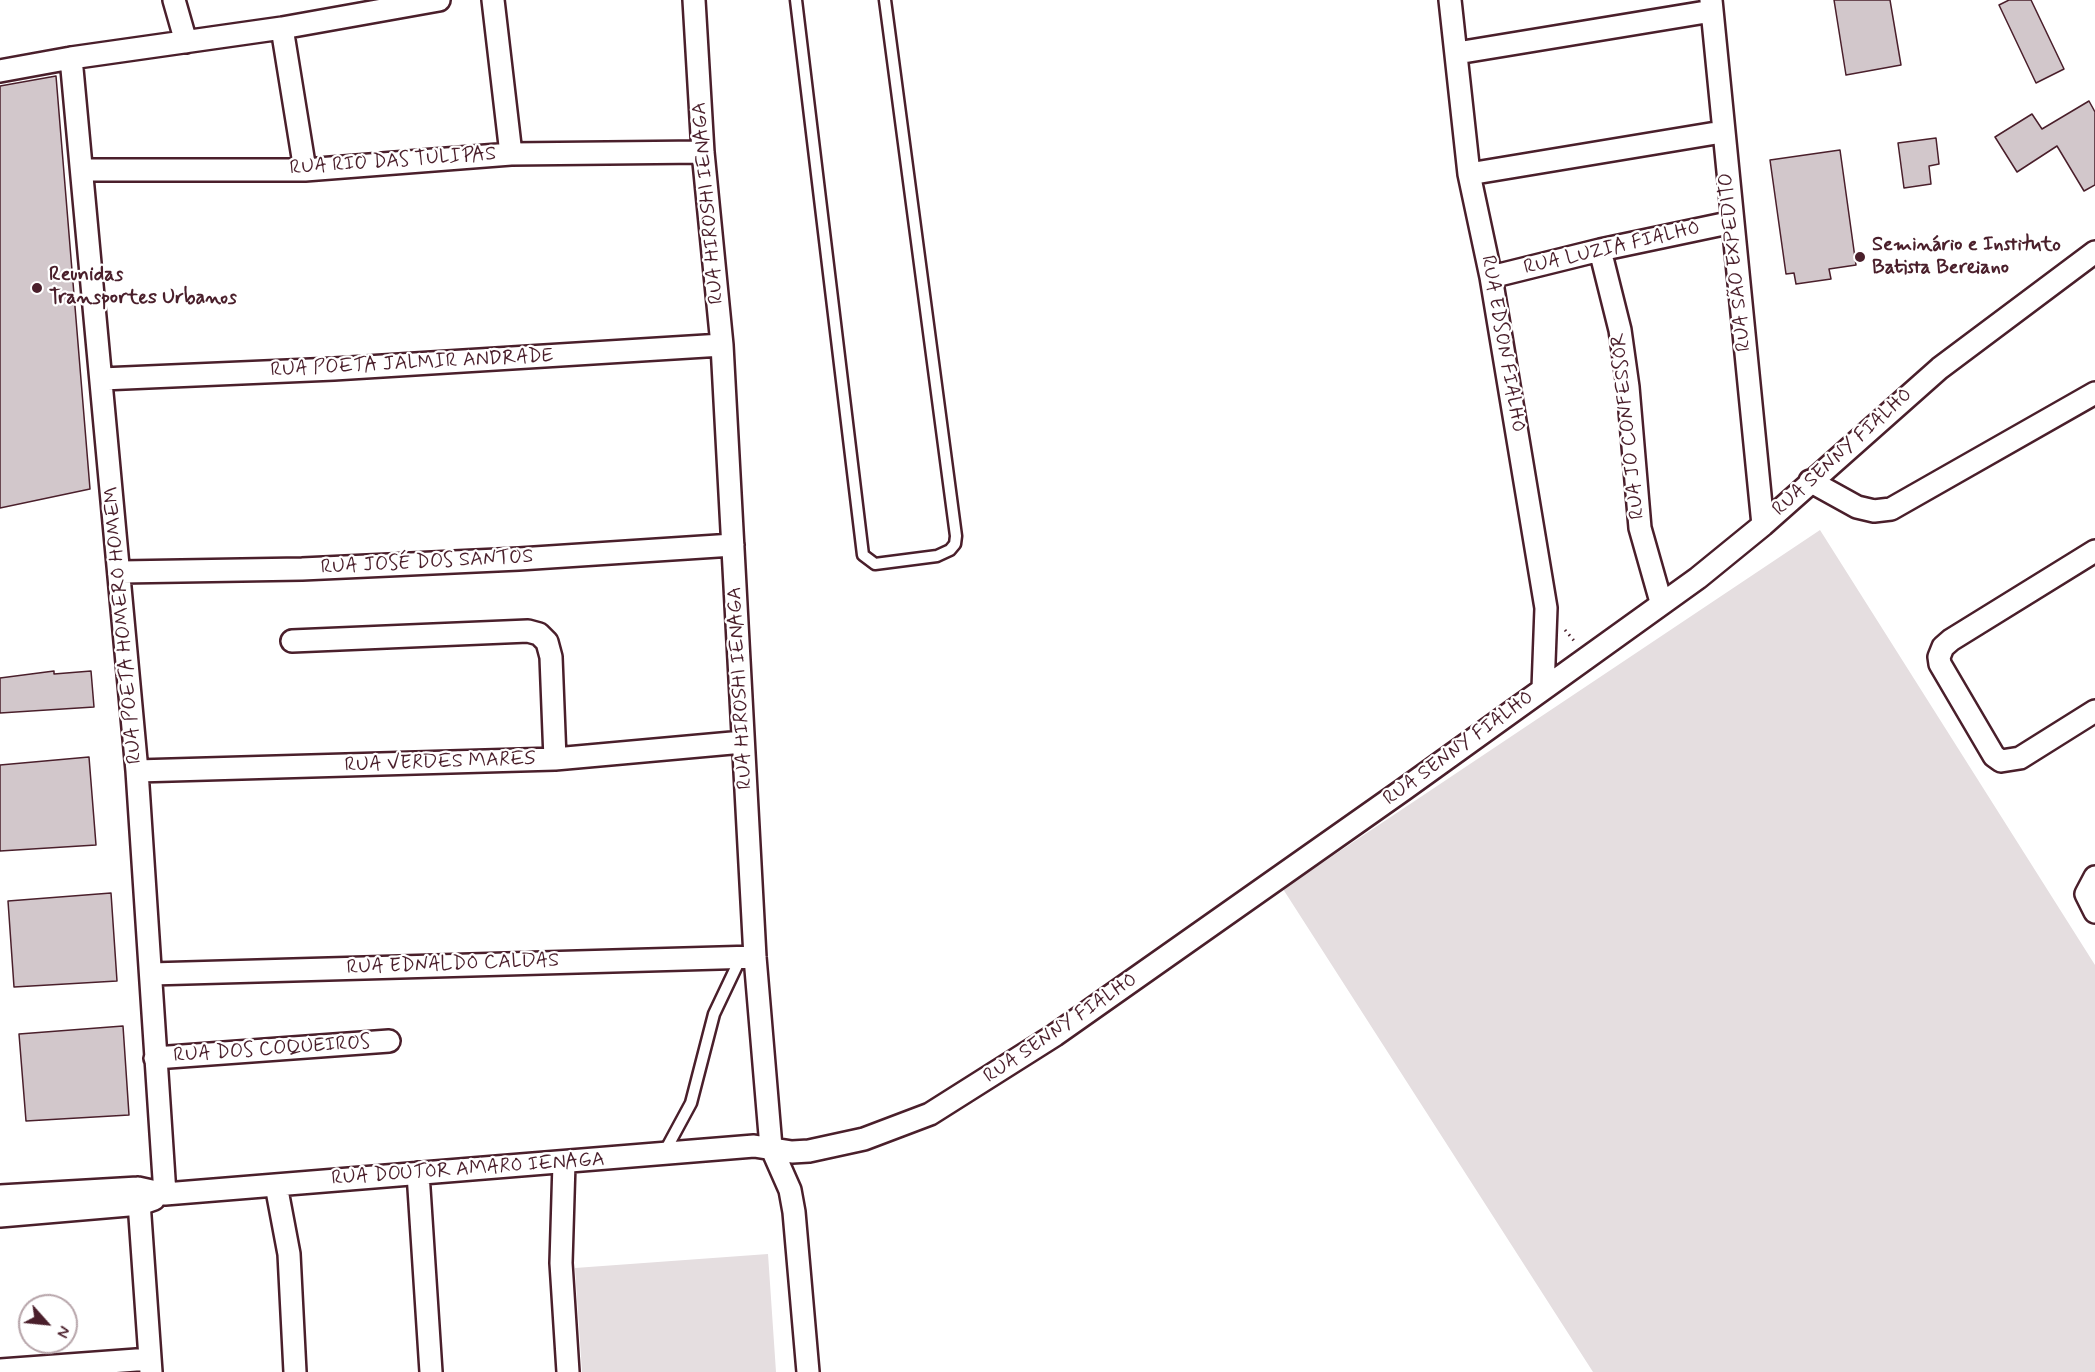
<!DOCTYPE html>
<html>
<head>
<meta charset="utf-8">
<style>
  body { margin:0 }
  #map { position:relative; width:2095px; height:1372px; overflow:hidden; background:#fff; font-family:Mynerve,sans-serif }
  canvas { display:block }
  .north { position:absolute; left:18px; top:1294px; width:60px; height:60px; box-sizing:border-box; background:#fff; border:2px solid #b7a5aa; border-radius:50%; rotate:117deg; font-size:16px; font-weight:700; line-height:24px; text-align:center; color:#4a1f2b }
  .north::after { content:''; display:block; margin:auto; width:21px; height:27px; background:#4a1f2b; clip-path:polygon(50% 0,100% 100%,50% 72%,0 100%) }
</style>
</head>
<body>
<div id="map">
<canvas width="2095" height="1372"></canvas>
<div class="north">N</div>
</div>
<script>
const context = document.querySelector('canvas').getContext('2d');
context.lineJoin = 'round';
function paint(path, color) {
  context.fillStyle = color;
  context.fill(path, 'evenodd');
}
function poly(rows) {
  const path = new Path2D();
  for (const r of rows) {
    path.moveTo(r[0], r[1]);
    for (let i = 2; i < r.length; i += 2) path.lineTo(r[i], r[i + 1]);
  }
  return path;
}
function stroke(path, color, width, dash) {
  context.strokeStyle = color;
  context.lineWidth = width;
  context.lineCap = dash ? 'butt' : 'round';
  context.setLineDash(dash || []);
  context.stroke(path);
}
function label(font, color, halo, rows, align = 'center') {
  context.font = font + ' Mynerve,sans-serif';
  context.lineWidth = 4.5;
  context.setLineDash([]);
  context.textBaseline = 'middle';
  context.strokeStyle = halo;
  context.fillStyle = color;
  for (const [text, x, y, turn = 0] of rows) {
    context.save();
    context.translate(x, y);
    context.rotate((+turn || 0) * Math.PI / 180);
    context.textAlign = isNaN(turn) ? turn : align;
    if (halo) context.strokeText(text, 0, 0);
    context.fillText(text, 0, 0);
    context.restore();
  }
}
const green = poly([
  [1820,530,2095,965,2095,1372,1593,1372,1283,889],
  [768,1254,776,1372,582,1372,575,1268]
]);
const building = poly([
  [1834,0,1890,0,1901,65,1846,75,1834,0],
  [2009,0,2031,0,2064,69,2036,83,1999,5,2009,0],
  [56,76,90,489,0,508,0,86,56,76],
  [2089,101,2095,112,2095,185,2084,191,2057,146,2017,172,1995,137,2032,114,2042,129,2089,101],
  [1936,138,1939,164,1929,166,1931,184,1904,188,1898,143,1936,138],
  [1840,150,1856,265,1829,269,1831,279,1796,284,1794,273,1786,274,1770,160,1840,150],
  [54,671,54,674,91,671,94,707,0,713,0,678,54,671],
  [89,757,96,845,0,851,0,765,89,757],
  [111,893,117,981,14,987,8,901,111,893],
  [123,1026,129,1115,26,1121,19,1034,123,1026]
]);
const path = poly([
  [1565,630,1576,643]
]);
const lane = poly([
  [796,0,863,555,875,564,937,556,950,550,955,544,956,536,885,0],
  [664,1153,691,1103,714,1014,741,957]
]);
const street = poly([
  [174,0,186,42],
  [493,0,511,154],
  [694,0,703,152,722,345,755,957,771,1147,790,1190,794,1212,808,1372],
  [1450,0,1469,174,1491,277,1546,608,1543,689],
  [1711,0,1763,525],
  [282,28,305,170],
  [1457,53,1712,11],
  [71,58,137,771,165,1194],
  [0,71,71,58,282,28,439,0],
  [83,170,305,170,511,154,703,152],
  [1469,174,1722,132],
  [1600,250,1620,330,1628,387,1640,528,1661,602],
  [1491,277,1600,250,1733,222],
  [102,379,334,369,722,345],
  [1810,481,1857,507,1874,511,1891,509,2095,393],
  [2095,551,1951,640,1943,647,1939,657,1940,664,1994,756,2001,761,2020,758,2095,711],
  [121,572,302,569,519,559,733,545],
  [292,641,528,631,539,634,547,642,551,657,555,759],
  [137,771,555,759,743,742],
  [2095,877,2086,894,2095,912],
  [151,974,755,957],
  [155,1058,389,1041],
  [564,1163,561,1263,568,1372],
  [418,1173,431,1372],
  [276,1185,289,1254,295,1372],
  [138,1188,151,1372],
  [0,1196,138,1188,165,1194,754,1146,792,1152,809,1151,864,1139,930,1114,1055,1035,1403,790,1698,578,1763,525,1940,368,2095,252],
  [0,1216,140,1204,154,1199],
  [0,1370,150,1359]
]);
const markers = [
  [1860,257,6,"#4a1f2b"],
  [37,288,6,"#4a1f2b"]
];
const streetNames = [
  ["RUA RIO DAS TULIPAS",393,162,-4],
  ["RUA HIROSHI IENAGA",709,203,-95],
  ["RUA LUZIA FIALHO",1612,249,-13],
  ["RUA SÃO EXPEDITO",1736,262,-96],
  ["RUA EDSON FIALHO",1502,344,80],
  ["RUA POETA JALMIR ANDRADE",412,364,-3],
  ["RUA JO CONFESSOR",1629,426,-96],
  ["RUA SENNY FIALHO",1843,453,-42],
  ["RUA JOSÉ DOS SANTOS",427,563,-3],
  ["RUA POETA HOMERO HOMEM",124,625,-95],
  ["RUA HIROSHI IENAGA",741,688,-93],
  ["RUA SENNY FIALHO",1459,749,-36],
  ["RUA VERDES MARES",440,763,-2],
  ["RUA EDNALDO CALDAS",453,965,-2],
  ["RUA SENNY FIALHO",1061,1029,-34],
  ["RUA DOS COQUEIROS",272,1050,-4],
  ["RUA DOUTOR AMARO IENAGA",468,1170,-4]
];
const poiNames = [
  ["Seminário e Instituto",1872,246],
  ["Batista Bereiano",1872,269],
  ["Reunidas",49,276],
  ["Transportes Urbanos",49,299]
];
paint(green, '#e5dee0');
paint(building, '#d2c7cb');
stroke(building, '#4a1f2b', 1.5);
stroke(lane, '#4a1f2b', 15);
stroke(street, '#4a1f2b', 26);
stroke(path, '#4a1f2b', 3, [1.5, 4.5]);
stroke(lane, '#fff', 10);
stroke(street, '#fff', 21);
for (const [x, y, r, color] of markers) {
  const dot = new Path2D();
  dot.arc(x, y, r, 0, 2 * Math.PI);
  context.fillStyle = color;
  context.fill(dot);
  stroke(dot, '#fff', 2);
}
label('20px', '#4a1f2b', '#fff', streetNames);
label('bold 20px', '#4a1f2b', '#fff', poiNames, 'left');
</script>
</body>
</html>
